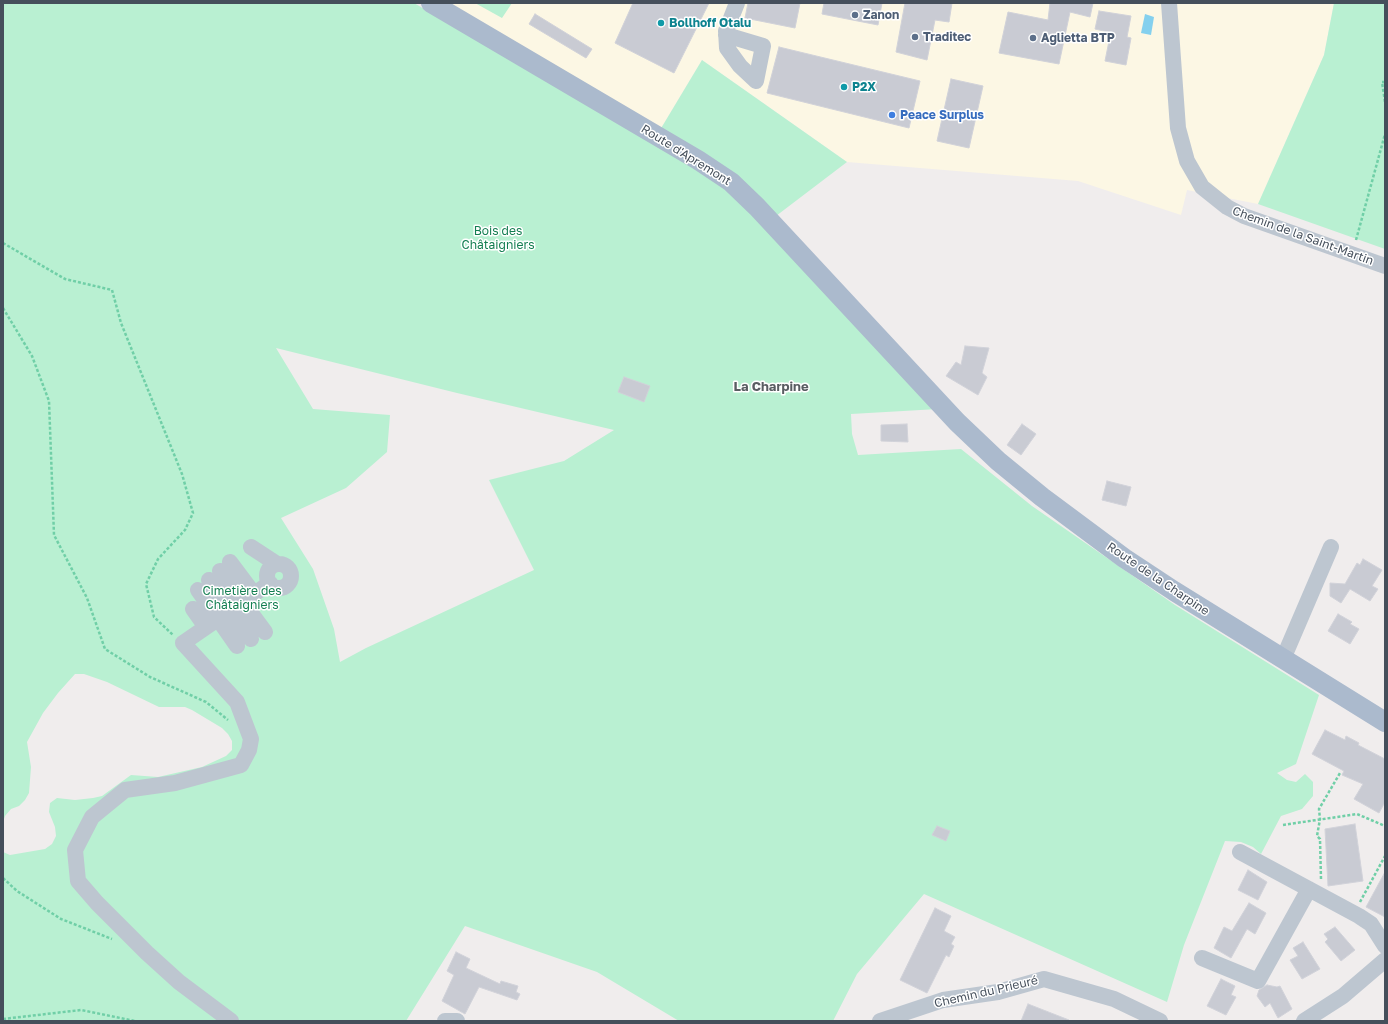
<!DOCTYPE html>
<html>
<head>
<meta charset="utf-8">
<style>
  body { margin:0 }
  #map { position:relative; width:1388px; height:1024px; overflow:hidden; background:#f0eded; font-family:"Golos Text",sans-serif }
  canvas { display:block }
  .frame { position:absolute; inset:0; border:4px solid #454f5b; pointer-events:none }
</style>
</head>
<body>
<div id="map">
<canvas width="1388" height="1024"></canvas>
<div class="frame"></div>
</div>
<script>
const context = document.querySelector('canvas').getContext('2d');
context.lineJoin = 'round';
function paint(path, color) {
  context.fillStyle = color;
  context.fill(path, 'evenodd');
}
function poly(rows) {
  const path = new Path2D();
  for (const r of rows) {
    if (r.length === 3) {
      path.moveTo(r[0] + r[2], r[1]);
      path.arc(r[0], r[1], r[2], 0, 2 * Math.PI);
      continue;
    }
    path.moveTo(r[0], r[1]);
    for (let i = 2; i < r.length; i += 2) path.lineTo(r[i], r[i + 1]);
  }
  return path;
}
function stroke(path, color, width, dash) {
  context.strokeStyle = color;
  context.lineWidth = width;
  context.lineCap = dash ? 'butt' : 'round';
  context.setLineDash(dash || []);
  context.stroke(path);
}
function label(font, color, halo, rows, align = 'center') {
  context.font = font + ' "Golos Text",sans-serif';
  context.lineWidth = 3;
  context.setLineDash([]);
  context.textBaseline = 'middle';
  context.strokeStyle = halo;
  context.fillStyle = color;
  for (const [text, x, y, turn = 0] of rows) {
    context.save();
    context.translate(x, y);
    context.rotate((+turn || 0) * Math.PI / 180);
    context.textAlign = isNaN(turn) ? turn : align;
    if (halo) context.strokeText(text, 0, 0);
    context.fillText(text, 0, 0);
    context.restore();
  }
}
const commercial = poly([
  [446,3,1334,3,1324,55,1258,204,1187,190,1181,215,1078,181,847,162,702,60,660,130]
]);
const green = poly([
  [3,3,414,3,692,166,744,202,938,409,851,414,852,434,858,455,961,449,1032,506,1175,605,1319,695,1296,764,1277,773,1287,780,1296,782,1305,774,1313,782,1313,796,1302,809,1281,816,1261,854,1253,847,1241,842,1225,841,1184,945,1167,1002,924,894,857,974,833,1021,679,1021,597,972,465,926,406,1021,3,1021,3,852,10,855,45,849,52,844,56,836,55,827,49,812,50,803,57,798,75,800,93,798,102,796,131,775,158,777,202,767,226,756,232,750,232,741,228,734,222,728,192,710,185,707,159,707,107,682,84,674,75,674,58,693,43,713,27,742,31,767,29,793,25,800,19,806,11,809,5,816,3,822],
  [276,348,457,393,614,430,564,461,489,480,534,570,366,648,340,662,334,629,313,569,281,518,346,488,387,452,390,415,313,409],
  [475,3,512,3,502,18],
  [1334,3,1385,3,1385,249,1258,204,1324,55],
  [702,60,847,162,776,216,660,130]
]);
const water = poly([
  [1145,14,1154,17,1151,35,1141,33]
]);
const building = poly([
  [633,3,709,3,674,73,615,43,633,3],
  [748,3,800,3,795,28,745,18,748,3],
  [824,3,882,3,878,25,822,14,824,3],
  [905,3,952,3,949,22,935,20,927,60,896,52,905,3],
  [1050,3,1093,3,1090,17,1070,12,1059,64,999,53,1008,12,1048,20,1050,3],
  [1099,11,1131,16,1127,37,1131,38,1126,65,1105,61,1110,36,1108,35,1108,32,1095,29,1099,11],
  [535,14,592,49,586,58,529,24,535,14],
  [779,47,920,81,909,128,767,93,779,47],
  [951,79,983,86,969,148,937,141,951,79],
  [965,346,989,348,982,373,987,377,978,395,946,376,956,362,961,365,965,346],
  [624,377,650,386,644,402,618,392,624,377],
  [907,424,908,442,881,441,881,425,907,424],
  [1022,424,1036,434,1021,455,1007,445,1022,424],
  [1107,481,1131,487,1126,506,1102,500,1107,481],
  [1363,559,1382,570,1372,586,1378,589,1370,601,1350,589,1341,603,1330,596,1330,583,1345,584,1357,563,1360,565,1363,559],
  [1338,614,1352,622,1350,624,1359,629,1350,644,1328,631,1338,614],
  [1325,730,1345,740,1346,736,1359,743,1358,745,1385,759,1385,802,1379,813,1354,799,1363,784,1342,775,1344,771,1312,754,1325,730],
  [1355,824,1363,881,1328,886,1325,829,1355,824],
  [937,826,950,831,946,841,932,835,937,826],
  [1248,870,1267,882,1258,900,1238,890,1248,870],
  [1385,872,1385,917,1366,907,1385,872],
  [1249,903,1266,913,1255,934,1247,929,1231,958,1214,948,1224,927,1232,931,1249,903],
  [935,908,951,916,944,931,955,937,951,944,954,946,949,957,946,955,927,993,900,980,935,908],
  [1335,927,1355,950,1341,961,1325,942,1328,939,1324,934,1335,927],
  [1303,942,1320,969,1302,979,1290,960,1298,956,1293,948,1303,942],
  [456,952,470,959,466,968,500,984,501,981,518,986,516,992,520,994,517,1000,479,987,465,1014,442,1001,454,975,447,971,456,952],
  [1221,979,1235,986,1231,995,1236,997,1226,1015,1207,1006,1221,979],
  [1267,985,1277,987,1280,986,1292,1009,1278,1018,1270,1003,1265,1007,1257,996,1259,990,1267,985],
  [1028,1004,1069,1020,1069,1021,1021,1021,1028,1004]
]);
const path = poly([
  [1385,82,1382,82,1385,102],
  [1356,240,1385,134],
  [3,243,65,279,112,290,121,323,182,474,193,513,185,530,158,559,146,584,154,617,173,635],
  [3,308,32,356,49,401,54,535,87,598,105,649,150,677,206,702,228,720],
  [1283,825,1357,814,1385,826],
  [3,878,17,891,61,919,112,939],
  [1321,879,1320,839,1317,836,1320,819,1319,809,1340,773],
  [1360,902,1385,856],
  [3,1019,81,1010,135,1021]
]);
const minor = poly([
  [1169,3,1178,128,1187,161,1202,187,1227,207,1244,216,1385,266],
  [726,35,763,46,756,81,740,66,727,48,726,31,737,3],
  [251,547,277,564],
  [230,562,254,594],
  [279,576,12],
  [220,571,265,632],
  [209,580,251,639],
  [198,590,237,646],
  [193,609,205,626],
  [1283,659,1331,547],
  [1240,852,1359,916,1371,924,1385,946],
  [1202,958,1258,981,1309,889],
  [231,1021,179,982,147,953,97,903,78,881,75,850,92,817,125,790,175,783,241,765,249,750,251,739,237,702,183,643,270,583],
  [445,1021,457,1021],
  [880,1021,943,1000,998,992,1044,979,1114,999,1160,1021],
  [1304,1021,1343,996,1385,960]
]);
const major = poly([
  [431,3,698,160,731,182,757,207,957,422,998,461,1042,497,1124,558,1174,591,1385,722]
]);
const markers = [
  [855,15,4,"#5c6f8a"],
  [661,23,4,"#0f9aa8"],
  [915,37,4,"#5c6f8a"],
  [1033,38,4,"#5c6f8a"],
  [844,87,4,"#0f9aa8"],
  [892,115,4,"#3f7fe0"]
];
const serviceNames = [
  ["Zanon",863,15],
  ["Traditec",923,37],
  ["Aglietta BTP",1041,38]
];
const cultureNames = [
  ["Bollhoff Otalu",669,23],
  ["P2X",852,87]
];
const shopNames = [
  ["Peace Surplus",900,115]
];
const streetNames = [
  ["Route d'Apremont",686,155,32],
  ["Chemin de la Saint-Martin",1303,236,20],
  ["Route de la Charpine",1158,579,34],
  ["Chemin du Prieuré",986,992,-13]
];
const parkNames = [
  ["Bois des",498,231],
  ["Châtaigniers",498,245],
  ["Cimetière des",242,591],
  ["Châtaigniers",242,605]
];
const neighbourhoodNames = [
  ["La Charpine",771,387]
];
paint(commercial, '#fcf7e4');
paint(green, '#b9f0d2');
paint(water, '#84d0ee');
paint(building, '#c9cbd3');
stroke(building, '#d1d2d9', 1);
stroke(path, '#70cfa7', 2.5, [3, 2]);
stroke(minor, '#bdc6d0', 16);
stroke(major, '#abbacd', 20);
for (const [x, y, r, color] of markers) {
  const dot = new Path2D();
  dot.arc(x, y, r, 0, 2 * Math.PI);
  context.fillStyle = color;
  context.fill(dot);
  stroke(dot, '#fff', 1.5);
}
label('bold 12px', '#4e5e75', '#fff', serviceNames, 'left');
label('bold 12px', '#0d838f', '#fff', cultureNames, 'left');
label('bold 12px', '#366cbe', '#fff', shopNames, 'left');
label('12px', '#454f5b', '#fff', streetNames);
label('12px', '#137e51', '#fff', parkNames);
label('bold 13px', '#595d62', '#fff', neighbourhoodNames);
</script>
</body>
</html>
